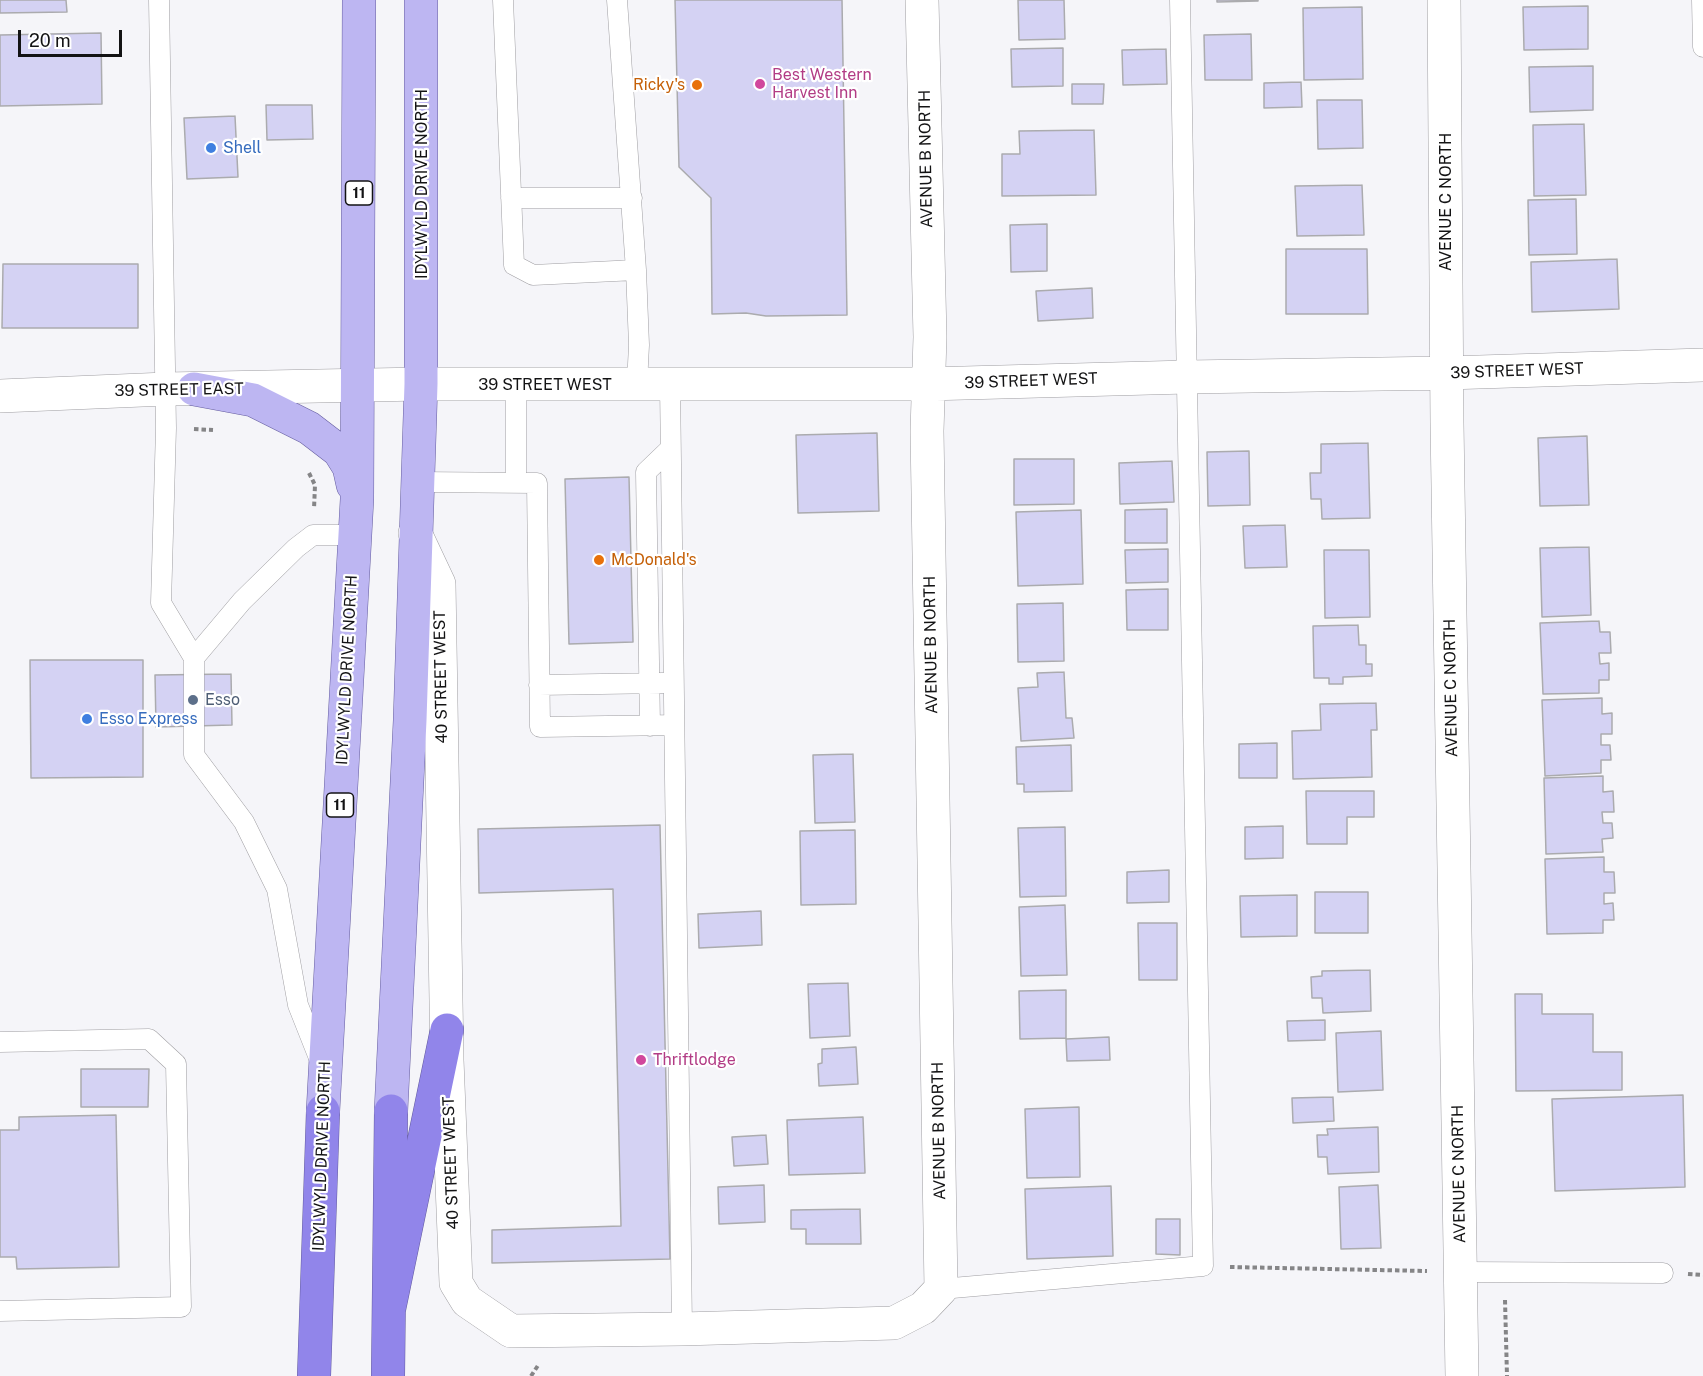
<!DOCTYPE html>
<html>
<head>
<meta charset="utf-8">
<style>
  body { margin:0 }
  #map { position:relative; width:1703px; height:1376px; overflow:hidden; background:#f5f5f9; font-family:"Public Sans",sans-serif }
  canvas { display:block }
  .scale { position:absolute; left:18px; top:30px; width:104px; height:27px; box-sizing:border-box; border:3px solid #131314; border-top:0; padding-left:8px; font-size:18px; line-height:21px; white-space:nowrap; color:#131314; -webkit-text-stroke:4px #fff; paint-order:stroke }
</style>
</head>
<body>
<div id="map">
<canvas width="1703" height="1376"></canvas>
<div class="scale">20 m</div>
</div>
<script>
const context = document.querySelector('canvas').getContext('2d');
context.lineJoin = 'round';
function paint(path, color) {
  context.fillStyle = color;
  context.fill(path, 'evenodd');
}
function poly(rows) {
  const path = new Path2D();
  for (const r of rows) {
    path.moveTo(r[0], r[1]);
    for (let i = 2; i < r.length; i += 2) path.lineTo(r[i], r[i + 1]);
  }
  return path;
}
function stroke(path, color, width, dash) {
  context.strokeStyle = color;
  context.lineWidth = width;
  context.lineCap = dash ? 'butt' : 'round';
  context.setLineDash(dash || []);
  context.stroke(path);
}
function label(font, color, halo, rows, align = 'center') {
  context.font = font + ' "Public Sans",sans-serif';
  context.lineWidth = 4.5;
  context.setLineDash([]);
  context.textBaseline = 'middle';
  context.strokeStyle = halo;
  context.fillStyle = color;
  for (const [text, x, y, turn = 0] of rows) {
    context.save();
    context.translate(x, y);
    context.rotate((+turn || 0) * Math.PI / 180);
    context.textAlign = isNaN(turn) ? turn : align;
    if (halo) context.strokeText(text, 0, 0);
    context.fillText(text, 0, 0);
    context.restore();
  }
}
const building = poly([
  [0,0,66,0,67,12,0,13,0,0],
  [675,0,842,0,847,315,766,316,746,313,712,314,711,198,679,167,675,0],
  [1018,0,1064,0,1065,39,1019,40,1018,0],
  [1217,0,1258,0,1258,1,1217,2,1217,0],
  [1588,6,1588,49,1524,50,1523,7,1588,6],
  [1362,7,1363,79,1304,80,1303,8,1362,7],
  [101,33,102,104,0,106,0,35,101,33],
  [1251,34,1252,80,1205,80,1204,35,1251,34],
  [1063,48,1063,86,1012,87,1011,49,1063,48],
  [1166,49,1167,84,1123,85,1122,50,1166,49],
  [1593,66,1593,110,1530,112,1529,67,1593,66],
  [1301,82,1302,107,1264,108,1264,83,1301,82],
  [1072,84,1104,84,1103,104,1072,104,1072,84],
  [1317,100,1362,100,1363,148,1318,149,1317,100],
  [266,105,312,105,313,139,267,140,266,105],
  [235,116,238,177,187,179,184,118,235,116],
  [1584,124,1586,195,1534,196,1533,125,1584,124],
  [1094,130,1096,195,1002,196,1002,154,1020,154,1019,131,1094,130],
  [1362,185,1364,235,1297,236,1295,186,1362,185],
  [1576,199,1577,254,1529,255,1528,200,1576,199],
  [1047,224,1047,271,1011,272,1010,225,1047,224],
  [1286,249,1367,249,1368,314,1286,314,1286,249],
  [1617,259,1619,309,1532,312,1531,262,1617,259],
  [3,264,138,264,138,328,2,328,3,264],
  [1092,288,1093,318,1038,321,1036,291,1092,288],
  [877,433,879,511,798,513,796,435,877,433],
  [1587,436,1589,505,1540,506,1538,438,1587,436],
  [1368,443,1370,518,1322,519,1321,499,1311,499,1310,473,1321,473,1321,444,1368,443],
  [1249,451,1250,505,1208,506,1207,452,1249,451],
  [1014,459,1074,459,1074,504,1014,505,1014,459],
  [1172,461,1174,502,1120,504,1119,463,1172,461],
  [629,477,633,642,569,644,565,479,629,477],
  [1167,509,1167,543,1125,543,1125,510,1167,509],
  [1081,510,1083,584,1018,586,1016,512,1081,510],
  [1285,525,1287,567,1245,568,1243,526,1285,525],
  [1589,547,1591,615,1542,617,1540,548,1589,547],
  [1168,549,1168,582,1126,583,1125,550,1168,549],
  [1324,550,1369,550,1370,617,1325,618,1324,550],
  [1168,589,1168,630,1127,630,1126,590,1168,589],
  [1063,603,1064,661,1018,662,1017,604,1063,603],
  [1599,621,1600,632,1610,632,1611,653,1599,653,1600,664,1609,663,1609,680,1599,680,1599,693,1543,694,1540,623,1599,621],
  [1358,625,1359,645,1366,645,1366,664,1372,664,1372,676,1343,677,1343,684,1329,684,1329,678,1314,678,1313,626,1358,625],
  [30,660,143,660,143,777,31,778,30,660],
  [1064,672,1066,718,1072,718,1074,738,1021,741,1018,688,1038,687,1037,673,1064,672],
  [231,674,232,725,156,727,155,675,231,674],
  [1602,698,1602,714,1612,713,1612,734,1601,734,1601,745,1610,745,1611,760,1601,760,1601,773,1545,776,1542,700,1602,698],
  [1376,703,1377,730,1371,730,1372,777,1293,779,1292,731,1321,730,1320,704,1376,703],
  [1277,743,1277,778,1239,778,1239,744,1277,743],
  [1071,745,1072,791,1024,792,1024,784,1017,784,1016,747,1071,745],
  [853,754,855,822,815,823,813,755,853,754],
  [1603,776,1603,792,1613,791,1614,812,1602,812,1603,823,1612,823,1613,838,1602,839,1603,852,1546,854,1544,778,1603,776],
  [1306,791,1374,791,1374,817,1347,817,1347,844,1307,844,1306,791],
  [660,825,670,1259,492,1263,492,1230,621,1226,613,889,479,893,478,829,660,825],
  [1283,826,1283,858,1245,859,1245,827,1283,826],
  [1065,827,1066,896,1020,897,1018,828,1065,827],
  [855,830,856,904,801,905,800,831,855,830],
  [1604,857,1604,872,1614,872,1615,893,1604,893,1604,904,1613,903,1614,920,1603,920,1603,933,1547,934,1545,859,1604,857],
  [1169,870,1169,902,1127,903,1127,872,1169,870],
  [1315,892,1368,892,1368,933,1315,933,1315,892],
  [1297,895,1297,936,1241,937,1240,896,1297,895],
  [1065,905,1067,975,1021,976,1019,907,1065,905],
  [761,911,762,945,699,948,698,914,761,911],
  [1138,923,1177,923,1177,980,1139,980,1138,923],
  [1370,970,1371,1011,1323,1013,1322,998,1312,998,1311,977,1322,976,1322,971,1370,970],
  [848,983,850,1036,810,1038,808,984,848,983],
  [1066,990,1066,1038,1020,1039,1019,991,1066,990],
  [1515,994,1542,994,1542,1014,1593,1014,1593,1052,1622,1052,1622,1090,1516,1091,1515,994],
  [1325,1020,1325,1040,1288,1041,1287,1021,1325,1020],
  [1381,1031,1383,1090,1338,1092,1336,1033,1381,1031],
  [1109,1037,1110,1060,1067,1061,1066,1039,1109,1037],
  [856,1047,858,1084,819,1086,818,1064,822,1063,822,1049,856,1047],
  [81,1069,149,1069,148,1107,81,1107,81,1069],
  [1683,1095,1685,1187,1555,1191,1552,1099,1683,1095],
  [1333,1097,1334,1121,1293,1123,1292,1098,1333,1097],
  [1079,1107,1080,1177,1027,1178,1025,1109,1079,1107],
  [116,1115,119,1267,17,1269,16,1257,0,1257,0,1130,19,1130,19,1117,116,1115],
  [863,1117,865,1173,789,1175,787,1120,863,1117],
  [1378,1127,1379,1172,1328,1174,1327,1157,1318,1157,1317,1135,1328,1135,1327,1129,1378,1127],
  [766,1135,768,1164,734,1166,732,1137,766,1135],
  [764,1185,765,1222,719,1224,718,1187,764,1185],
  [1378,1185,1381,1248,1341,1249,1339,1187,1378,1185],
  [1111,1186,1113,1256,1027,1259,1025,1189,1111,1186],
  [860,1209,861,1244,806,1244,806,1229,791,1229,791,1210,860,1209],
  [1156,1219,1180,1219,1180,1255,1156,1254,1156,1219]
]);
const path = poly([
  [194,429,213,430],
  [309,473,315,485,314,509],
  [1230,1267,1427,1271],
  [1688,1274,1703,1275],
  [1505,1300,1507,1376],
  [531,1376,539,1364]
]);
const lane = poly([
  [159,0,166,428,161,603,194,658],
  [503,0,514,265,533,275,636,270,639,345,637,384],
  [617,0,636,270],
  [1702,0,1703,47],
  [511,198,632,198],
  [670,384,682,1329],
  [516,385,516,483],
  [417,482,537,483,540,727,674,725],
  [539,685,663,683],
  [650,726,646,472,670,449],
  [0,1042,149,1039,176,1064,181,1307,0,1311],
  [321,1063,298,1005,277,889,244,822,194,755,194,658,242,601,296,548,313,535,354,535],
  [1460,1272,1663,1273],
  [941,1289,1203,1266,1180,0]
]);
const street = poly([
  [1444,0,1447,423,1462,1376],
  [0,396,166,389,421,384,927,384,1187,377,1447,373,1703,365],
  [415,533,439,584,447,1060,456,1283,467,1301,511,1331,682,1329,894,1323,923,1308,941,1289,927,431,930,337,922,0]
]);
const primary = poly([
  [194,389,253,400,309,428,339,451,349,467,353,485],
  [323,1111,357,499,359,0],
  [391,1111,410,720,421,384,421,0]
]);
const highway = poly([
  [389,1309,447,1030],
  [314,1376,323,1111],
  [388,1376,391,1111]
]);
const markers = [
  [760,84,6,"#d1479c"],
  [697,85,6,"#e8710a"],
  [211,148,6,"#3f7fe0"],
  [599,560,6,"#e8710a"],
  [193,700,6,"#5c6f8a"],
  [87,719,6,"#3f7fe0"],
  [641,1060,6,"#d1479c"]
];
const shields = [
  [359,193,27],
  [340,805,27]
];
const shieldNames = [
  ["11",359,193],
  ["11",340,805]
];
const hotelNames = [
  ["Best Western",772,75],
  ["Harvest Inn",772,93],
  ["Thriftlodge",653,1060]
];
const foodNames = [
  ["Ricky's",685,85],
  ["McDonald's",611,560,"left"]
];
const shopNames = [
  ["Shell",223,148],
  ["Esso Express",99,719]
];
const streetNames = [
  ["AVENUE B NORTH",926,159,-91],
  ["IDYLWYLD DRIVE NORTH",422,184,-90],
  ["AVENUE C NORTH",1446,202,-90],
  ["39 STREET WEST",1517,371,-2],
  ["39 STREET WEST",1031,381,-2],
  ["39 STREET WEST",545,385],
  ["39 STREET EAST",179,390,-1],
  ["AVENUE B NORTH",931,645,-91],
  ["IDYLWYLD DRIVE NORTH",347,670,-87],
  ["40 STREET WEST",441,677,-91],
  ["AVENUE C NORTH",1451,688,-91],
  ["AVENUE B NORTH",939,1131,-91],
  ["IDYLWYLD DRIVE NORTH",322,1156,-88],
  ["40 STREET WEST",451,1163,-92],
  ["AVENUE C NORTH",1459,1174,-91]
];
const serviceNames = [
  ["Esso",205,700]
];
paint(building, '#d4d2f3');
stroke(building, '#ababae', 1.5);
stroke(lane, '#9f9ea2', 21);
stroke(street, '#9f9ea2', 34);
stroke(primary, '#655d9f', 34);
stroke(highway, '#655d9f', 34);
stroke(path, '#858587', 4, [4.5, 3]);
stroke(lane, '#fff', 20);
stroke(street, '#fff', 33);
stroke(primary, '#bdb6f2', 33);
stroke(highway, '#9185ea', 33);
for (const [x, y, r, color] of markers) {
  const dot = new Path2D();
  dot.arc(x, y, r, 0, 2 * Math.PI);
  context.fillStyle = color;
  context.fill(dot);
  stroke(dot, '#fff', 2);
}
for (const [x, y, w] of shields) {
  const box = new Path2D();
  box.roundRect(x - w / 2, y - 12, w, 24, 4.5);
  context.fillStyle = '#fff';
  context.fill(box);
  stroke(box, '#131314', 1.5);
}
label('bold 15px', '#131314', null, shieldNames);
label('16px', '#b23c85', '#fff', hotelNames, 'left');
label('16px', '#c56008', '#fff', foodNames, 'right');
label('16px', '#366cbe', '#fff', shopNames, 'left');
label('16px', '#131314', '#fff', streetNames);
label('16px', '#4e5e75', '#fff', serviceNames, 'left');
</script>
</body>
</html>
